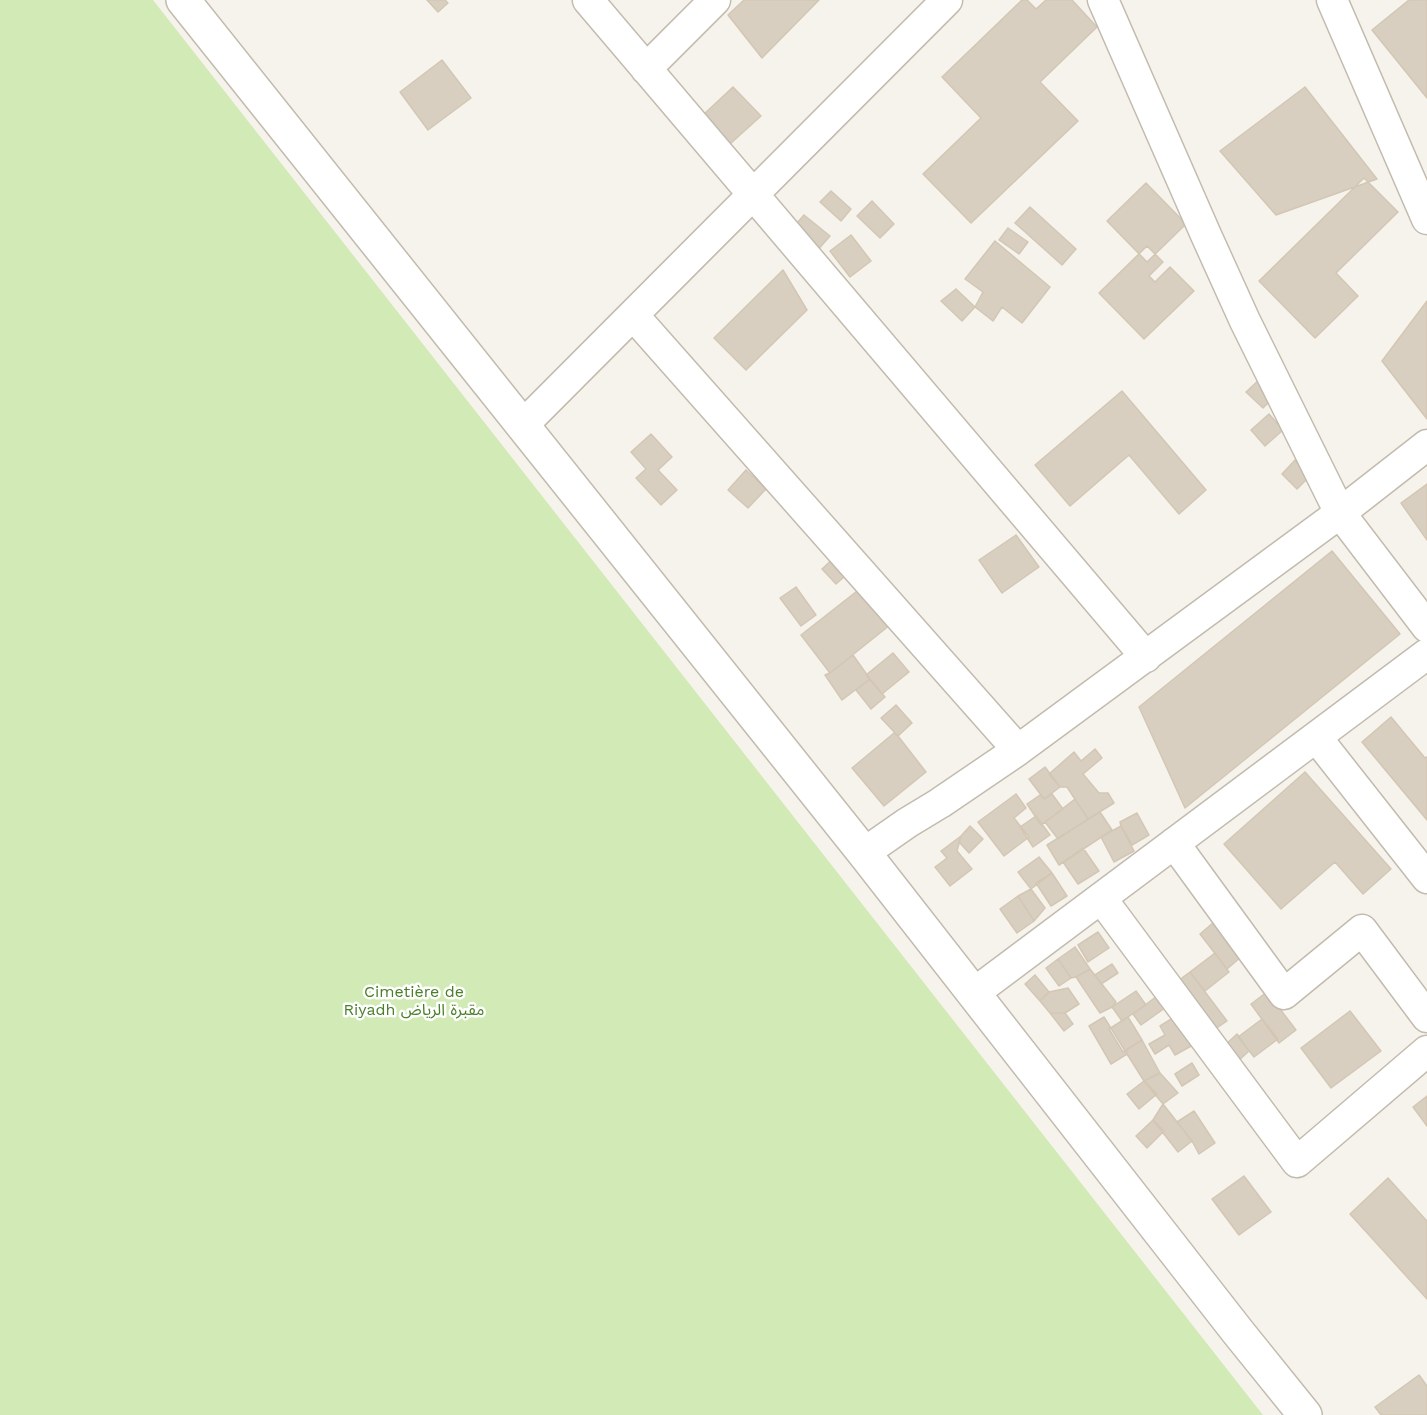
<!DOCTYPE html>
<html>
<head>
<meta charset="utf-8">
<style>
  body { margin:0 }
  canvas { display:block; background:#f6f3ec }
</style>
</head>
<body>
<canvas width="1427" height="1415"></canvas>
<script>
const context = document.querySelector('canvas').getContext('2d');
context.lineJoin = 'round';
function paint(path, color) {
  context.fillStyle = color;
  context.fill(path, 'evenodd');
}
function poly(rows) {
  const path = new Path2D();
  for (const r of rows) {
    path.moveTo(r[0], r[1]);
    for (let i = 2; i < r.length; i += 2) path.lineTo(r[i], r[i + 1]);
  }
  return path;
}
function stroke(path, color, width, dash) {
  context.strokeStyle = color;
  context.lineWidth = width;
  context.lineCap = dash ? 'butt' : 'round';
  context.setLineDash(dash || []);
  context.stroke(path);
}
function label(font, color, halo, rows, align = 'center') {
  context.font = font + ' "Work Sans","Noto Sans Arabic",sans-serif';
  context.lineWidth = 5;
  context.setLineDash([]);
  context.textBaseline = 'middle';
  context.strokeStyle = halo;
  context.fillStyle = color;
  for (const [text, x, y, turn = 0] of rows) {
    context.save();
    context.translate(x, y);
    context.rotate((+turn || 0) * Math.PI / 180);
    context.textAlign = isNaN(turn) ? turn : align;
    if (halo) context.strokeText(text, 0, 0);
    context.fillText(text, 0, 0);
    context.restore();
  }
}
const green = poly([
  [0,0,153,0,1263,1415,0,1415]
]);
const building = poly([
  [427,0,445,0,448,3,438,12,427,0],
  [744,0,819,0,762,58,728,15,744,0],
  [1022,0,1027,0,1036,9,1046,0,1072,0,1097,27,1040,82,1078,121,971,223,923,174,981,118,942,77,1022,0],
  [1409,0,1427,0,1427,98,1372,30,1409,0],
  [442,60,471,98,428,130,400,92,442,60],
  [733,87,761,116,730,144,703,115,733,87],
  [1305,87,1377,179,1276,215,1220,151,1305,87],
  [1364,178,1398,212,1336,273,1358,296,1315,338,1259,281,1364,178],
  [1146,183,1186,224,1147,262,1107,221,1146,183],
  [831,191,851,209,841,221,820,202,831,191],
  [872,201,894,224,880,238,857,216,872,201],
  [1030,207,1076,249,1062,265,1015,223,1030,207],
  [804,215,830,236,816,252,790,231,804,215],
  [1008,228,1028,242,1019,254,999,240,1008,228],
  [851,235,871,261,850,277,830,251,851,235],
  [995,241,1050,287,1022,323,1002,307,993,321,975,307,983,292,965,279,995,241],
  [1147,246,1163,262,1149,276,1155,282,1170,267,1194,291,1144,339,1099,293,1147,246],
  [783,270,807,310,746,370,714,338,783,270],
  [956,289,975,307,962,321,941,301,956,289],
  [1427,301,1427,419,1382,361,1427,301],
  [1261,378,1277,394,1263,408,1246,392,1261,378],
  [1122,391,1206,490,1179,514,1129,455,1070,506,1035,465,1122,391],
  [1269,414,1283,430,1265,446,1251,430,1269,414],
  [651,434,672,457,658,470,677,490,661,505,636,478,646,469,631,452,651,434],
  [1295,460,1310,476,1297,489,1282,474,1295,460],
  [746,470,766,489,748,508,728,490,746,470],
  [1427,484,1427,540,1401,503,1427,484],
  [1016,535,1039,567,1002,593,979,560,1016,535],
  [1332,551,1400,634,1185,808,1139,707,1332,551],
  [838,554,852,570,836,584,822,569,838,554],
  [866,584,895,621,830,673,801,635,866,584],
  [796,587,816,615,801,626,780,598,796,587],
  [893,653,909,672,882,694,866,675,893,653],
  [853,655,870,679,842,700,825,675,830,673,853,655],
  [870,679,885,697,871,709,856,690,870,679],
  [896,705,912,723,898,736,881,718,896,705],
  [1391,717,1425,758,1427,757,1427,820,1362,742,1391,717],
  [894,733,898,736,926,772,884,806,852,768,894,733],
  [1095,749,1102,758,1083,774,1099,793,1108,793,1114,803,1088,819,1067,787,1060,787,1049,774,1074,752,1081,761,1095,749],
  [1045,767,1060,787,1044,799,1029,779,1045,767],
  [1305,772,1391,869,1363,894,1335,862,1281,909,1224,844,1305,772],
  [1016,794,1026,808,1014,818,1029,837,1004,856,978,822,1016,794],
  [1052,794,1063,809,1041,825,1027,804,1040,795,1044,799,1052,794],
  [1075,799,1088,819,1058,839,1045,822,1075,799],
  [1100,812,1112,830,1059,865,1047,845,1100,812],
  [1137,813,1149,835,1132,845,1121,826,1120,822,1137,813],
  [1036,816,1050,835,1033,847,1020,827,1036,816],
  [970,826,983,839,969,853,959,842,961,836,970,826],
  [1121,826,1134,851,1114,862,1101,837,1121,826],
  [961,836,957,851,972,869,950,886,935,867,947,858,941,851,961,836],
  [1083,848,1099,871,1078,884,1063,862,1083,848],
  [1039,857,1052,873,1031,889,1018,872,1039,857],
  [1052,873,1067,896,1051,906,1036,883,1052,873],
  [1031,889,1045,908,1034,921,1018,896,1031,889],
  [1018,896,1034,921,1017,933,1000,909,1018,896],
  [1214,922,1241,957,1227,969,1200,934,1214,922],
  [1098,932,1109,948,1088,962,1078,945,1098,932],
  [1075,947,1090,969,1076,977,1071,978,1058,959,1075,947],
  [1215,953,1229,972,1205,991,1190,972,1215,953],
  [1058,959,1071,978,1059,986,1046,968,1058,959],
  [1112,964,1118,973,1101,984,1095,975,1112,964],
  [1090,969,1116,1002,1112,1007,1100,1013,1076,977,1090,969],
  [1190,972,1227,1021,1211,1032,1175,983,1190,972],
  [1035,975,1049,992,1040,1001,1025,984,1035,975],
  [1068,988,1079,1004,1065,1013,1050,1013,1040,1001,1049,992,1068,988],
  [1136,991,1146,1005,1122,1021,1112,1007,1136,991],
  [1267,992,1296,1030,1279,1043,1251,1004,1267,992],
  [1157,996,1165,1008,1141,1025,1133,1014,1157,996],
  [1350,1011,1381,1051,1331,1088,1301,1048,1350,1011],
  [1050,1013,1065,1013,1073,1024,1064,1031,1050,1013],
  [1176,1016,1193,1045,1175,1055,1169,1045,1155,1054,1149,1044,1165,1035,1160,1026,1176,1016],
  [1104,1017,1127,1054,1111,1064,1089,1026,1104,1017],
  [1128,1017,1142,1040,1123,1052,1109,1029,1128,1017],
  [1262,1019,1278,1039,1254,1057,1238,1037,1262,1019],
  [1237,1034,1249,1051,1237,1062,1223,1047,1237,1034],
  [1142,1040,1160,1073,1144,1081,1127,1054,1126,1050,1142,1040],
  [1192,1063,1199,1075,1182,1086,1175,1074,1192,1063],
  [1160,1073,1178,1093,1163,1104,1144,1081,1160,1073],
  [1144,1081,1157,1094,1139,1109,1127,1094,1144,1081],
  [1427,1096,1427,1126,1413,1107,1427,1096],
  [1163,1104,1192,1141,1178,1152,1153,1120,1163,1104],
  [1194,1111,1215,1143,1199,1154,1192,1141,1177,1122,1194,1111],
  [1153,1120,1164,1131,1147,1148,1136,1136,1153,1120],
  [1244,1176,1271,1212,1239,1235,1212,1199,1244,1176],
  [1388,1178,1427,1221,1427,1299,1350,1214,1388,1178],
  [1419,1375,1427,1386,1427,1415,1381,1415,1375,1407,1419,1375]
]);
const minor = poly([
  [588,0,1146,657],
  [1103,0,1206,235,1245,321,1340,513,1427,627],
  [1332,0,1427,219],
  [646,69,715,0],
  [633,315,1018,750],
  [522,426,947,0],
  [1316,737,1427,878],
  [1174,843,1284,994,1362,930,1427,1017],
  [864,853,907,823,940,803,1018,750,1340,513,1427,445],
  [1101,898,1297,1162,1427,1051],
  [974,993,1427,654]
]);
const tertiary = poly([
  [183,0,864,853,1238,1332,1305,1415]
]);
const parkNames = [
  ["Cimetière de",414,992],
  ["Riyadh مقبرة الرياض",414,1010]
];
paint(green, '#d2eab5');
paint(building, '#d8cfc1');
stroke(building, '#d3c7b4', 1.5);
stroke(minor, '#c2bbae', 33);
stroke(tertiary, '#c2bbae', 36);
stroke(minor, '#fff', 30);
stroke(tertiary, '#fff', 33);
label('16px', '#4a7f2a', '#fff', parkNames);
</script>
</body>
</html>
